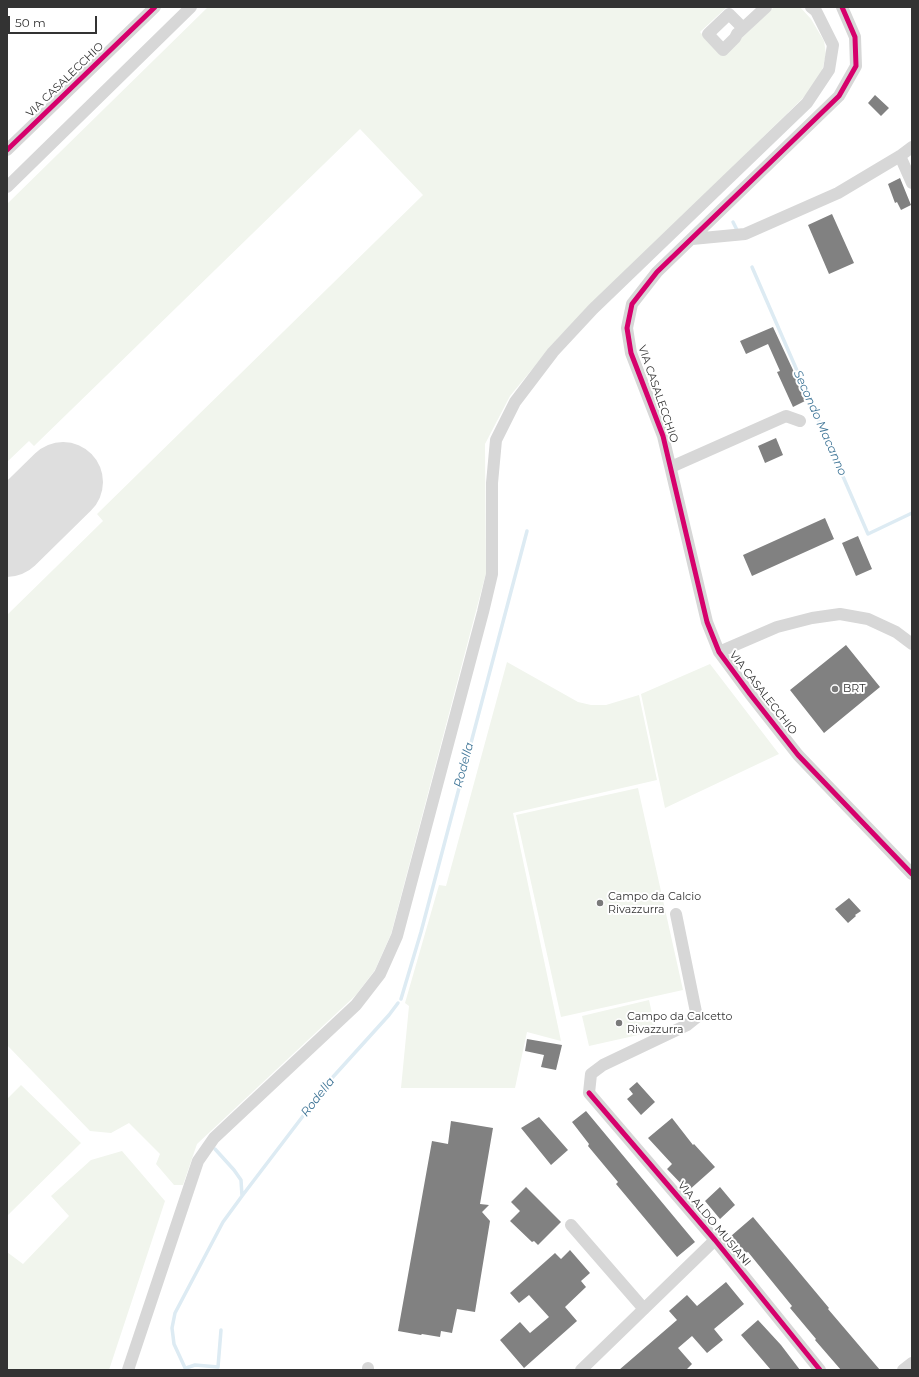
<!DOCTYPE html>
<html>
<head>
<meta charset="utf-8">
<style>
  body { margin:0 }
  #map { position:relative; width:919px; height:1377px; overflow:hidden; background:#fff; font-family:Montserrat,sans-serif }
  canvas { display:block }
  .frame { position:absolute; inset:0; border:8px solid #333; pointer-events:none }
  .scale { position:absolute; left:8px; top:16px; width:89px; height:18px; box-sizing:border-box; border:2px solid #333; border-top:0; padding-left:5px; font-size:12px; line-height:14px; white-space:nowrap; color:#333; -webkit-text-stroke:3px #fff; paint-order:stroke }
</style>
</head>
<body>
<div id="map">
<canvas width="919" height="1377"></canvas>
<div class="frame"></div>
<div class="scale">50 m</div>
</div>
<script>
const context = document.querySelector('canvas').getContext('2d');
context.lineJoin = 'round';
function paint(path, color) {
  context.fillStyle = color;
  context.fill(path, 'evenodd');
}
function poly(rows) {
  const path = new Path2D();
  for (const r of rows) {
    path.moveTo(r[0], r[1]);
    for (let i = 2; i < r.length; i += 2) path.lineTo(r[i], r[i + 1]);
  }
  return path;
}
function stroke(path, color, width, dash) {
  context.strokeStyle = color;
  context.lineWidth = width;
  context.lineCap = dash ? 'butt' : 'round';
  context.setLineDash(dash || []);
  context.stroke(path);
}
function label(font, color, halo, rows, align = 'center') {
  context.font = font + ' Montserrat,sans-serif';
  context.lineWidth = 4;
  context.setLineDash([]);
  context.textBaseline = 'middle';
  context.strokeStyle = halo;
  context.fillStyle = color;
  for (const [text, x, y, turn = 0] of rows) {
    context.save();
    context.translate(x, y);
    context.rotate((+turn || 0) * Math.PI / 180);
    context.textAlign = isNaN(turn) ? turn : align;
    if (halo) context.strokeText(text, 0, 0);
    context.fillText(text, 0, 0);
    context.restore();
  }
}
const green = poly([
  [208,7,727,7,700,32,723,56,774,7,800,7,811,19,824,41,826,54,822,71,811,90,558,338,510,396,485,444,486,573,391,934,375,970,356,995,197,1144,183,1185,174,1185,156,1164,160,1154,129,1123,111,1133,90,1131,7,1045,7,615,103,521,97,514,423,195,360,129,34,446,29,441,7,462,7,204],
  [507,662,578,702,591,705,606,705,639,695,657,780,513,813,561,1041,527,1032,515,1088,401,1088,409,1006,405,1003,439,885,446,886],
  [710,664,779,754,665,808,641,694],
  [638,788,683,990,561,1017,516,815],
  [649,1000,656,1031,589,1046,582,1016],
  [21,1085,81,1143,7,1216,7,1099],
  [122,1151,165,1201,109,1370,7,1370,7,1252,23,1264,69,1216,51,1196,91,1160]
]);
const stream = poly([
  [733,222,737,230],
  [752,267,868,534,912,513],
  [401,999,421,932,527,531],
  [242,1196,332,1078,389,1015,398,1003],
  [186,1368,195,1365,218,1367,221,1330],
  [186,1370,174,1344,172,1328,175,1313,223,1222,242,1196,241,1180,234,1170,215,1149]
]);
const runway = poly([
  [7,537,63,482]
]);
const building = poly([
  [875,95,889,108,881,116,868,103],
  [900,178,911,205,901,210,897,202,895,203,888,184],
  [832,214,854,263,829,274,808,225],
  [773,327,807,400,793,407,777,372,780,371,768,344,746,354,740,341],
  [776,438,783,455,765,463,758,446],
  [825,518,834,539,752,576,743,555],
  [858,536,872,569,856,576,842,543],
  [846,645,880,687,824,733,790,690],
  [849,898,861,911,855,915,856,916,848,923,835,909],
  [527,1039,562,1045,556,1070,541,1067,544,1055,525,1051],
  [637,1082,655,1102,641,1115,627,1099,633,1094,629,1089],
  [586,1111,695,1242,677,1257,616,1184,618,1182,588,1146,589,1144,572,1122],
  [539,1117,568,1150,551,1165,521,1128],
  [672,1118,693,1145,694,1144,715,1167,688,1191,667,1169,672,1164,648,1138],
  [451,1121,493,1128,480,1204,489,1205,482,1212,490,1221,475,1312,457,1309,452,1333,441,1331,440,1337,422,1334,421,1335,398,1331,432,1141,448,1144],
  [526,1187,561,1222,538,1245,534,1241,532,1242,510,1221,520,1211,511,1202],
  [720,1187,735,1205,720,1219,705,1201],
  [753,1217,829,1308,828,1309,880,1370,841,1370,815,1340,816,1339,790,1308,792,1306,748,1252,746,1253,731,1236],
  [570,1250,590,1273,581,1281,586,1287,565,1307,577,1321,524,1368,500,1340,520,1322,530,1333,549,1317,529,1295,519,1303,510,1293,555,1253,561,1259],
  [726,1282,744,1304,714,1329,723,1340,707,1353,692,1336,678,1348,692,1364,686,1370,619,1370,677,1320,669,1311,687,1295,697,1306],
  [758,1320,781,1345,800,1370,771,1370,741,1335]
]);
const minor = poly([
  [842,7,855,37,856,66,839,96,657,272,632,304,627,328,631,353,663,436,707,622,719,652,750,694,798,755,912,874],
  [743,28,729,14,708,34,723,50,735,38,737,34,766,7],
  [7,150,155,7],
  [900,156,912,183],
  [7,187,191,7],
  [692,239,745,234,838,193,900,156,912,147],
  [671,467,786,416,800,421],
  [719,652,777,627,812,618,840,614,868,619,896,632,912,644],
  [676,914,697,1017,687,1025,603,1065,591,1074,589,1093,715,1240,820,1370],
  [571,1225,644,1309],
  [368,1368,368,1370],
  [128,1370,198,1161,214,1138,356,1005,380,974,397,936,483,612,492,574,492,483,496,440,515,402,553,352,593,309,807,103,829,70,833,45,816,11,811,7],
  [581,1370,715,1240],
  [903,1370,912,1363]
]);
const cycleway = poly([
  [842,7,855,37,856,66,839,96,657,272,632,304,627,328,631,353,663,436,707,622,719,652,750,694,798,755,912,874],
  [7,150,155,7],
  [589,1093,715,1240,820,1370]
]);
const markers = [
  [835,689,4,"#7a7a7a"],
  [600,903,4,"#7a7a7a"],
  [619,1023,4,"#7a7a7a"]
];
const streetNames = [
  ["VIA CASALECCHIO",65,80,-44],
  ["VIA CASALECCHIO",658,394,71],
  ["VIA CASALECCHIO",763,693,52],
  ["VIA ALDO MUSIANI",714,1224,50]
];
const poiNames = [
  ["BRT",843,689],
  ["Campo da Calcio",608,897],
  ["Rivazzurra",608,910],
  ["Campo da Calcetto",627,1017],
  ["Rivazzurra",627,1030]
];
const waterNames = [
  ["Secondo Macanno",820,423,66],
  ["Rodella",464,765,-75],
  ["Rodella",318,1097,-52]
];
paint(green, '#f1f5ed');
stroke(stream, '#ddebf3', 3.5);
stroke(runway, '#dedede', 80);
paint(building, '#818181');
stroke(minor, '#d7d7d7', 12);
stroke(cycleway, '#d6006c', 5);
for (const [x, y, r, color] of markers) {
  const dot = new Path2D();
  dot.arc(x, y, r, 0, 2 * Math.PI);
  context.fillStyle = color;
  context.fill(dot);
  stroke(dot, '#fff', 1.5);
}
label('11px', '#333', '#fff', streetNames);
label('11px', '#333', '#fff', poiNames, 'left');
label('italic 12px', '#3f7597', '#fff', waterNames);
</script>
</body>
</html>
